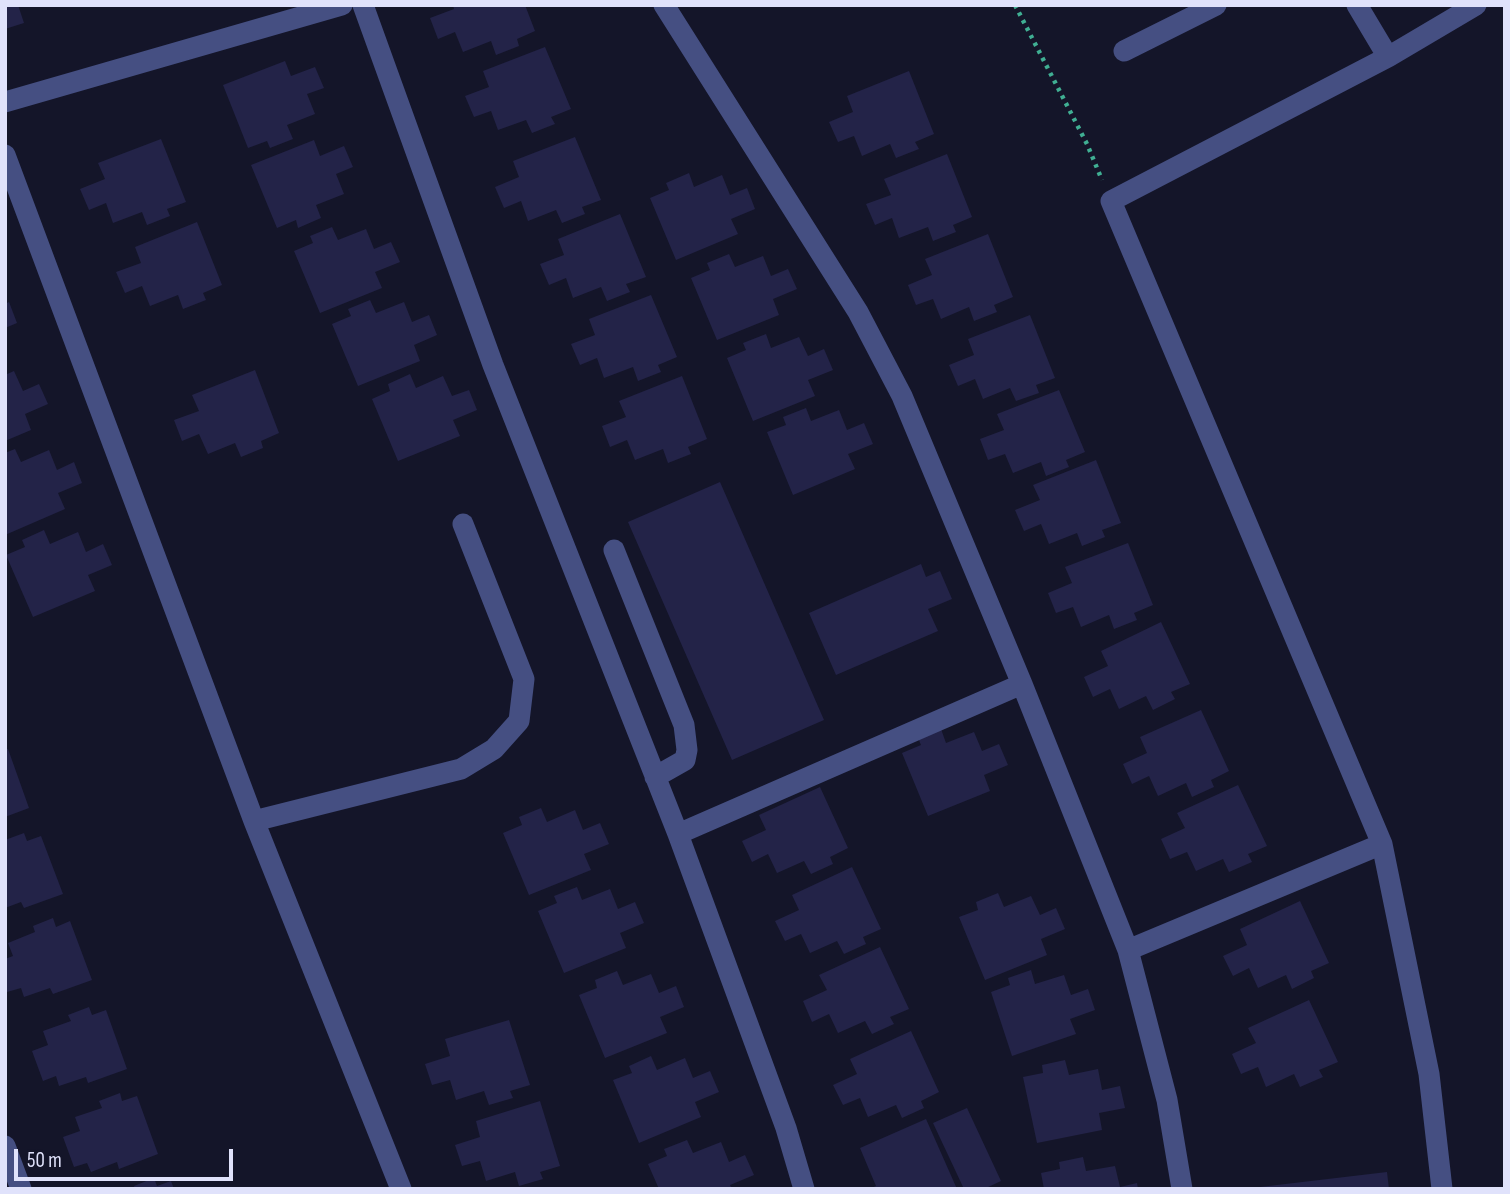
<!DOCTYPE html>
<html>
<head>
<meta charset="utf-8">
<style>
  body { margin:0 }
  #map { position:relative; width:1510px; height:1194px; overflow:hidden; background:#141529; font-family:"Sofia Sans Condensed",sans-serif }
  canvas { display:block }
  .frame { position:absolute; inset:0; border:7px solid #e0e2fb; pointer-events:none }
  .scale { position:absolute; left:14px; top:1149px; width:219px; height:32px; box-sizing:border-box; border:4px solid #e0e2fb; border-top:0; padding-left:9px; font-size:21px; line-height:24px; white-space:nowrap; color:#e0e2fb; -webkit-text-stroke:5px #141529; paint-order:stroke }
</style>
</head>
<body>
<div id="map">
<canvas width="1510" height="1194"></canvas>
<div class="frame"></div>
<div class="scale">50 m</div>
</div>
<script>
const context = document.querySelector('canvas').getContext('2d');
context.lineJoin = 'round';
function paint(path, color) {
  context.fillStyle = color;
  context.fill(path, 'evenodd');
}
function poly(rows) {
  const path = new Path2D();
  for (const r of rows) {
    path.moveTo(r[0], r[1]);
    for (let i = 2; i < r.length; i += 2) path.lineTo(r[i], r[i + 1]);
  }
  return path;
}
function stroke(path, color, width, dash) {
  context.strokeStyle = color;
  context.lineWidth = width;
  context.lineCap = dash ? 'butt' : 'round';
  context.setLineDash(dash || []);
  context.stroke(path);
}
const building = poly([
  [5,5,18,5,24,23,5,29],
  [453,5,525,5,535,31,517,39,519,46,496,55,491,41,463,52,455,32,438,39,430,18,454,9],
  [545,47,571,109,551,117,555,124,532,133,526,120,498,130,491,111,474,117,465,96,489,87,483,71],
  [285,61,291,76,315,67,324,88,307,94,315,114,287,125,293,139,270,148,267,141,248,148,223,85],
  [909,71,934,134,915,142,919,149,896,158,890,144,862,156,854,136,838,142,829,122,853,112,847,96],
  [575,137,601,200,582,207,585,214,562,223,556,210,528,221,521,201,504,208,495,187,519,177,513,161],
  [161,139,186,202,167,209,170,216,147,225,142,212,113,223,106,203,89,210,80,189,105,179,98,163],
  [314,140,320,156,344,146,353,167,336,174,344,194,316,205,321,218,298,228,296,220,277,228,251,165],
  [947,154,972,217,953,225,956,232,933,241,928,227,899,238,892,218,875,225,866,204,891,195,884,179],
  [689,173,694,187,722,175,730,195,747,188,755,209,731,219,738,234,676,260,650,198,669,190,666,183],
  [620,214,646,277,626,284,630,292,607,301,601,287,573,298,566,278,549,285,540,264,564,255,558,239],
  [197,222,222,285,203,293,206,300,183,309,178,295,150,306,142,286,125,293,116,272,141,263,135,247],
  [332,227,338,240,366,229,374,249,391,242,400,262,375,272,382,288,320,313,294,251,313,243,310,236],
  [988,234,1013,297,994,305,997,312,974,321,969,307,941,319,933,299,916,305,908,285,932,275,925,259],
  [729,254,735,267,763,256,771,276,788,269,797,289,773,299,779,315,717,340,691,278,710,270,707,263],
  [651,295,677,357,658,365,661,372,638,381,633,367,604,378,597,358,580,365,571,344,595,335,589,319],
  [370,300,376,313,404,302,412,322,429,315,437,335,414,345,420,361,358,386,332,324,351,316,348,309],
  [9,302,17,323,5,328,5,304],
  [1030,315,1055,378,1036,385,1039,393,1016,401,1010,388,983,399,975,379,958,386,949,365,974,355,968,339],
  [766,334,771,348,799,337,808,356,824,349,833,370,808,380,815,396,753,421,727,358,746,350,743,343],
  [255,370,279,433,261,441,263,448,241,457,235,443,208,454,199,434,182,441,174,420,199,411,192,395],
  [14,371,23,391,39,384,48,404,25,414,31,430,5,441,5,375],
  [410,374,416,388,443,376,452,396,469,390,477,410,453,420,460,436,398,461,372,399,390,391,388,384],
  [682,376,707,439,688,447,691,454,668,463,663,449,635,460,627,440,610,447,602,426,626,417,619,401],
  [1059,390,1085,452,1066,460,1069,467,1046,476,1041,462,1013,473,1005,454,988,460,980,439,1004,430,997,414],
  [806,408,811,421,839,410,847,430,864,423,873,444,848,454,855,469,793,495,767,432,786,425,783,417],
  [15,449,21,462,49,450,57,470,74,462,82,483,58,493,65,509,5,535,5,453],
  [1096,460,1121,523,1102,530,1105,537,1082,546,1077,533,1049,544,1041,524,1024,531,1015,510,1040,500,1033,485],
  [720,482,824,720,732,760,628,522],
  [44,530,50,544,78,532,86,552,103,544,112,565,88,575,95,591,33,617,6,555,25,547,22,540],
  [1128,543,1153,605,1134,613,1137,620,1114,629,1109,615,1081,627,1073,607,1056,613,1048,593,1072,583,1065,567],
  [921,564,926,577,940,571,952,599,928,609,938,631,836,675,809,613],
  [1161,622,1190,684,1171,692,1175,699,1153,710,1146,696,1119,709,1110,689,1093,697,1084,677,1108,666,1101,651],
  [1201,710,1229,771,1211,780,1214,787,1192,797,1186,783,1158,796,1149,776,1132,784,1123,764,1147,753,1140,737],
  [941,729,946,743,974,732,982,751,999,744,1008,765,984,775,990,791,928,816,902,753,921,745,918,738],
  [8,749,29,808,5,817,5,750],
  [1238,785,1267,846,1248,854,1252,862,1229,872,1223,859,1196,871,1187,852,1170,859,1161,839,1185,828,1177,813],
  [820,787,848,848,830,857,833,864,811,874,804,861,777,873,768,854,752,862,742,841,766,830,759,815],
  [541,808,547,822,575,810,583,830,600,823,609,844,584,854,591,870,529,895,503,833,522,825,519,817],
  [24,833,27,841,41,836,63,894,24,908,21,902,5,908,5,840],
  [852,867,881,929,863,937,866,944,844,954,837,941,810,953,801,934,785,941,775,921,799,910,792,895],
  [577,887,582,900,610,889,618,909,635,902,644,923,620,933,626,948,564,973,538,911,557,903,554,896],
  [998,893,1004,907,1031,896,1040,915,1056,908,1065,929,1041,939,1047,955,985,980,959,917,978,910,976,902],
  [1300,901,1329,963,1311,971,1314,978,1292,989,1286,975,1258,988,1249,968,1233,976,1223,956,1247,945,1240,929],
  [53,918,56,927,70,921,92,980,53,994,50,988,24,997,21,988,7,992,5,987,5,959,13,956,8,943,35,932,33,926],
  [880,947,909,1009,890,1017,894,1024,872,1034,865,1021,838,1033,829,1014,812,1022,803,1001,827,990,819,975],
  [1031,970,1035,984,1064,975,1071,995,1088,989,1095,1010,1070,1019,1076,1034,1012,1056,991,992,1010,985,1008,978],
  [617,971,623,985,651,974,659,993,676,986,684,1007,660,1017,667,1033,605,1058,579,995,597,988,595,980],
  [1309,1000,1338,1062,1319,1070,1323,1077,1300,1087,1294,1074,1266,1087,1258,1067,1241,1074,1232,1054,1256,1043,1248,1028],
  [89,1007,92,1015,106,1010,127,1069,88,1083,86,1077,59,1086,56,1076,43,1081,32,1051,48,1045,43,1031,71,1021,68,1015],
  [509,1020,530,1085,510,1091,513,1098,489,1105,484,1091,456,1100,450,1080,432,1085,425,1064,450,1056,445,1039],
  [911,1031,939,1092,921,1101,924,1108,902,1118,896,1105,868,1117,860,1098,843,1105,833,1085,857,1074,850,1059],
  [651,1056,657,1070,685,1058,693,1078,710,1071,719,1092,695,1102,701,1117,639,1143,613,1080,632,1073,629,1066],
  [1065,1060,1069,1075,1098,1069,1102,1090,1120,1086,1125,1108,1099,1113,1102,1130,1037,1143,1023,1077,1043,1073,1042,1065],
  [120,1093,122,1101,137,1096,158,1154,119,1169,117,1162,91,1172,87,1163,74,1167,63,1137,80,1131,75,1117,102,1108,99,1101],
  [540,1101,560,1166,540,1172,543,1179,519,1186,515,1172,486,1181,480,1161,462,1166,455,1145,480,1137,476,1121],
  [967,1108,1001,1181,984,1189,964,1189,933,1123],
  [926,1119,957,1189,869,1189,876,1186,860,1148],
  [687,1140,693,1153,721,1142,729,1162,745,1155,754,1175,730,1185,732,1189,659,1189,648,1164,667,1156,664,1149],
  [1083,1157,1086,1171,1115,1166,1120,1187,1137,1183,1138,1189,1044,1189,1041,1173,1060,1169,1059,1162],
  [1387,1172,1389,1189,1260,1189,1260,1187],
  [154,1178,157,1186,171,1181,174,1189,135,1189,134,1186]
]);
const path = poly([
  [1015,5,1087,144,1102,180]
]);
const minor = poly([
  [363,5,493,365,678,834,786,1128,804,1189],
  [664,5,858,312,902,396,1022,684,1128,950,1167,1100,1182,1189],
  [1357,5,1388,57],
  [1124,51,1216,5],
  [5,102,342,5],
  [5,155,254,821,401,1189],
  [614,550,684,725,687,750,685,760,655,777],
  [254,821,461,769,494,749,519,721,524,679,463,524],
  [678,834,1022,684],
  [1128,950,1382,844],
  [5,1146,21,1189],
  [1442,1189,1429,1074,1382,844,1111,201,1388,57,1476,5]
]);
paint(building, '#232348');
stroke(path, '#40af93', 4.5, [3.5, 5]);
stroke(minor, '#454f82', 21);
</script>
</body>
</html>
